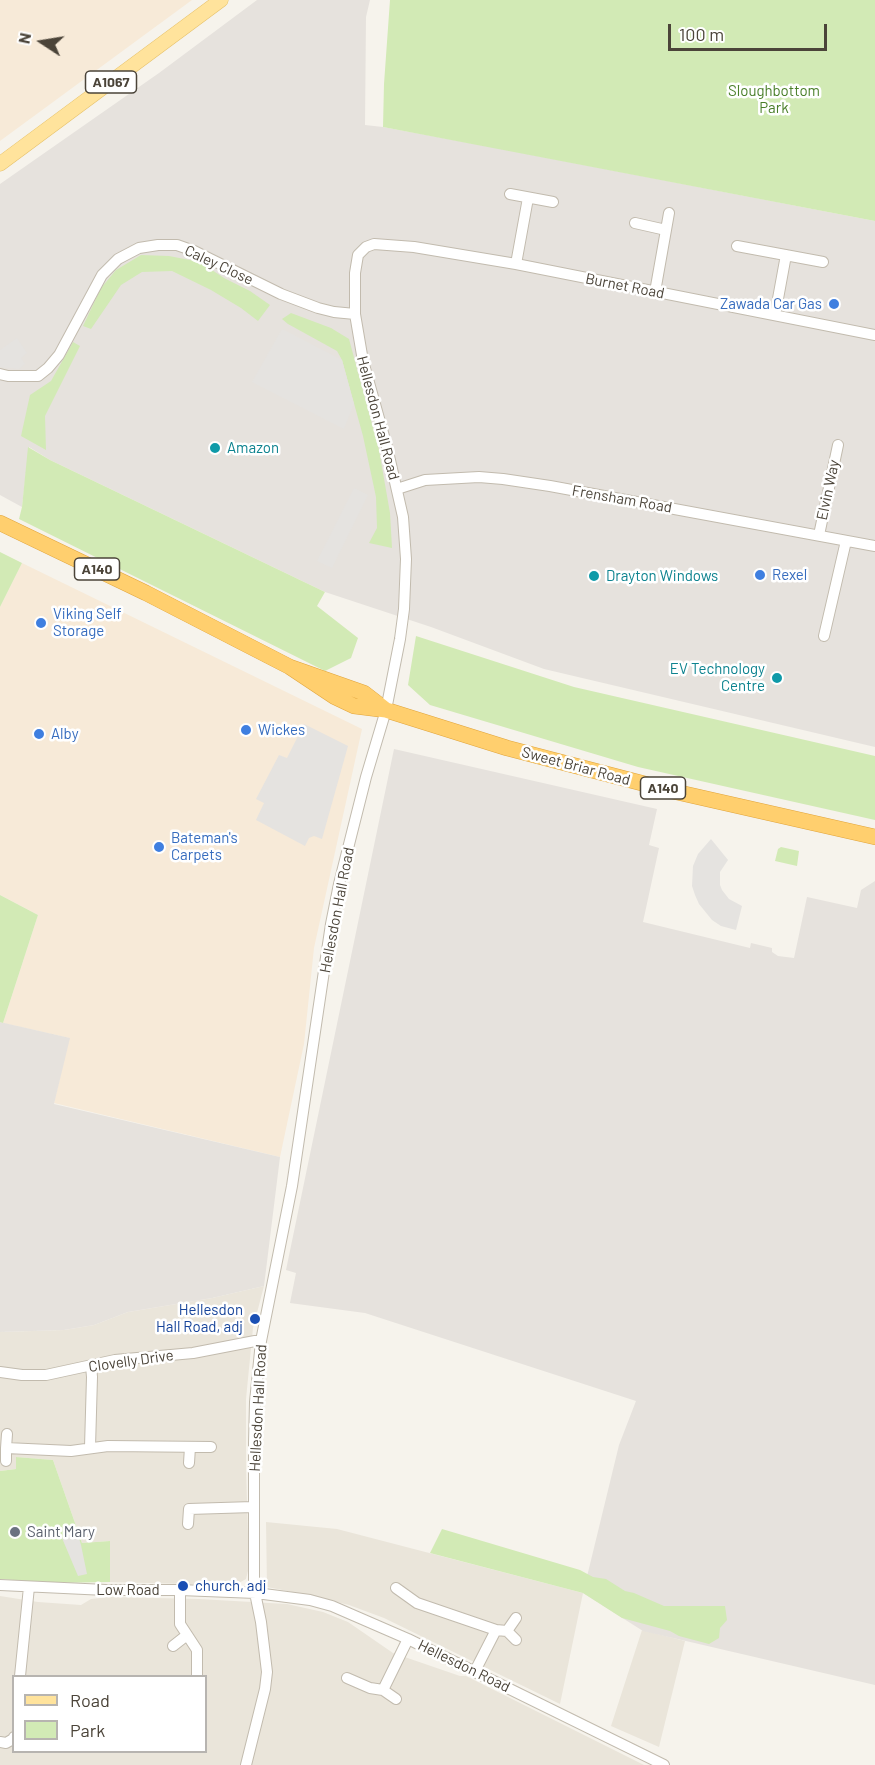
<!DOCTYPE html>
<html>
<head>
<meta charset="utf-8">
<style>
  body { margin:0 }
  #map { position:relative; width:875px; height:1765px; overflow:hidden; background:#f6f3ec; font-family:Barlow,sans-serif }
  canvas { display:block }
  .legend { position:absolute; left:12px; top:1675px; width:195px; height:78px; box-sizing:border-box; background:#fff; border:2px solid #b7b4b0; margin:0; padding:8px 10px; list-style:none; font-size:18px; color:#4b4439 }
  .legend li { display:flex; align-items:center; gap:12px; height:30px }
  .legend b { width:30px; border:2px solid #b7b4b0 }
  .north { position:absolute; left:12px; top:12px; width:60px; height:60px; -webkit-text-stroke:4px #fff; paint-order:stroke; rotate:282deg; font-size:16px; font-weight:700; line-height:24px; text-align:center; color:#4b4439 }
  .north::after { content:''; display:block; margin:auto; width:21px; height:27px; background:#4b4439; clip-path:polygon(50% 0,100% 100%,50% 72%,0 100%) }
  .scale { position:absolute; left:668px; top:24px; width:159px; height:27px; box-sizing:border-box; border:3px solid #4b4439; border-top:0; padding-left:8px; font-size:18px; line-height:21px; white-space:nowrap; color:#4b4439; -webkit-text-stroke:4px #fff; paint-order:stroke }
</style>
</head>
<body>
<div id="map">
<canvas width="875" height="1765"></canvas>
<ul class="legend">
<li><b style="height:8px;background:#ffe39c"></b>Road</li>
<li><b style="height:16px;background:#d2eab5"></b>Park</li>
</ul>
<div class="north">N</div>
<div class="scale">100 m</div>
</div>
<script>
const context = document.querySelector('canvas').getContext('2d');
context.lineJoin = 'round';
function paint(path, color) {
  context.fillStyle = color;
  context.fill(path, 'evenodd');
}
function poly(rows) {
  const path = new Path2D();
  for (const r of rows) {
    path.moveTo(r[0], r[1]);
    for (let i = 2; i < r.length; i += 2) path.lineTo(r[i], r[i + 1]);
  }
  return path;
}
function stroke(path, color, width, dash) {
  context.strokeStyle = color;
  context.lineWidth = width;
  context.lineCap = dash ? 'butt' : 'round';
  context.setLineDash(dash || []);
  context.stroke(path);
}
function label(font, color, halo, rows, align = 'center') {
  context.font = font + ' Barlow,sans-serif';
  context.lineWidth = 5;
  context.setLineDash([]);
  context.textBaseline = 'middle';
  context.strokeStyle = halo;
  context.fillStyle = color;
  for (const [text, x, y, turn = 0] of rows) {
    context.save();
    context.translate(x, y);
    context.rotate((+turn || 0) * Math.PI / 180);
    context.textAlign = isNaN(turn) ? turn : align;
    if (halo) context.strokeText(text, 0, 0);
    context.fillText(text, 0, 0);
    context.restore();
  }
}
const residential = poly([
  [264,1286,253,1328,246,1399,246,1468,249,1567,246,1579,237,1584,229,1585,110,1582,110,1541,82,1543,53,1460,16,1457,16,1469,0,1471,0,1332,64,1330,94,1325,128,1312,212,1298],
  [266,1522,337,1529,583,1593,560,1704,384,1618,349,1605,308,1595,267,1587],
  [0,1596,38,1602,81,1605,91,1599,109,1597,199,1599,287,1604,323,1612,348,1622,393,1653,460,1676,466,1676,644,1765,0,1765],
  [14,1676,206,1676,206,1752,14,1752],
  [642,1630,685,1641,659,1747,611,1726]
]);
const commercial = poly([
  [0,0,192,0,0,141],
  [22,563,362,729,314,948,304,1044,280,1157,54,1103,69,1038,3,1023,38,915,0,895,0,607]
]);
const industrial = poly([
  [257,0,370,0,366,17,365,125,383,127,486,146,875,221,875,747,544,669,431,627,325,592,50,460,29,447,22,507,0,495,0,184,159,73],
  [394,749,657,809,649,845,659,848,643,922,750,948,751,943,772,948,772,952,778,956,794,958,807,897,857,908,861,890,875,881,875,1685,643,1631,583,1593,619,1445,636,1401,365,1313,290,1303,296,1273,286,1270],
  [0,1022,70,1038,54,1104,280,1157,264,1286,212,1298,128,1312,94,1325,64,1330,0,1332]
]);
const green = poly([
  [390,0,875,0,875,221,383,127,384,84],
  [141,255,169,256,200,262,224,278,250,291,270,305,258,321,241,308,211,290,172,271,142,272,121,285,91,329,83,326,101,288,116,270],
  [291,313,331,328,349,339,379,450,390,513,392,548,369,543,377,528,376,497,363,436,342,360,337,351,288,324,282,319],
  [73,342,80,346,45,416,46,450,21,436,30,395,51,381],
  [28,447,50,460,325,592,317,606,358,638,351,658,325,671,19,519,22,507],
  [0,552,22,563,0,607],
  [416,636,574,687,875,756,875,820,638,767,430,705,408,685],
  [781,847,799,851,797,866,775,861,778,849],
  [0,895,38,915,3,1023,0,1022],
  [16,1457,53,1460,82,1543,110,1541,110,1582,53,1583,0,1579,0,1471,16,1469],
  [442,1529,580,1570,593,1577,606,1579,625,1591,634,1593,664,1606,725,1606,727,1620,720,1628,719,1638,709,1644,679,1636,670,1631,622,1618,583,1593,430,1553]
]);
const parking = poly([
  [282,329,342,360,354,404,344,429,252,382],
  [17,338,27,353,21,358,25,364,19,369,0,367,0,350],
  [354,488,368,495,332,568,317,561],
  [304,724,348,746,322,839,314,836,309,838,305,846,256,820,264,803,256,799,279,755,287,758],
  [711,839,728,860,720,872,720,885,722,890,729,899,742,906,736,930,721,926,712,920,699,904,695,895,692,886,693,866,698,854],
  [77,1531,81,1545,87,1574,78,1576,62,1538]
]);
const minor = poly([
  [510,194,553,202],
  [635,223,666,230,655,292],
  [666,230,669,213],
  [737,246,823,262],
  [516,264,528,198],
  [775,315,786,255],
  [0,374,8,376,38,376,48,368,59,355,102,275,118,259,139,248,158,245,177,245,194,251,281,294,318,308,334,312,355,314],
  [397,489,425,480,479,477,503,479,550,486,875,546],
  [819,535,838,445],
  [824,636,846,541],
  [0,1372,22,1375,46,1375,115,1360,193,1353,255,1341,261,1341],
  [7,1434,6,1448,71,1451,108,1446,211,1447],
  [90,1447,92,1377,91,1366],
  [6,1461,6,1448],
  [189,1463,190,1447],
  [188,1524,189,1509,253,1507],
  [0,1585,106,1590,180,1590,256,1593,310,1600,332,1606,408,1639,664,1765],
  [396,1588,417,1603,496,1630,507,1631,516,1618],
  [180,1590,180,1624,197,1650,197,1676],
  [507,1631,516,1640],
  [173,1646,187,1635],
  [475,1671,496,1630],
  [20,1676,29,1587],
  [347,1678,370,1688,383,1690],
  [396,1699,383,1690,408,1639],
  [0,1742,6,1743,13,1739,14,1737],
  [246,1765,265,1689,267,1672,261,1622,254,1588,254,1443,255,1402,261,1341,292,1186,331,924,339,884,366,777,386,710,400,639,404,609,406,559,403,517,387,447,363,361,355,314,355,273,358,255,366,247,374,244,414,247,516,264,875,335]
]);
const major = poly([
  [0,164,221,0]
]);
const highway = poly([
  [0,523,146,593,290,667,364,693,386,710],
  [290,667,335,697,354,706,386,710,507,748,672,791,875,837]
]);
const markers = [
  [834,304,6,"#3f7fe0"],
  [215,448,6,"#0f9aa8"],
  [760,575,6,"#3f7fe0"],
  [594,576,6,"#0f9aa8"],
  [41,623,6,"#3f7fe0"],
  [777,678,6,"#0f9aa8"],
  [246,730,6,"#3f7fe0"],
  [39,734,6,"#3f7fe0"],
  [159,847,6,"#3f7fe0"],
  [255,1319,6,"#1a4fb4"],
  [15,1532,6,"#6b7280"],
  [183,1586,6,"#1a4fb4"]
];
const shields = [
  [111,82,51],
  [97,569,45],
  [663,788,45]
];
const shieldNames = [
  ["A1067",111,82],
  ["A140",97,569],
  ["A140",663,788]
];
const parkNames = [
  ["Sloughbottom",774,91],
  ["Park",774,108]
];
const streetNames = [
  ["Caley Close",219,265,25],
  ["Burnet Road",625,286,11],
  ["Hellesdon Hall Road",378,418,75],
  ["Elvin Way",828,490,-78],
  ["Frensham Road",622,499,10],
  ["Sweet Briar Road",576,766,15],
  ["Hellesdon Hall Road",337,910,-79],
  ["Clovelly Drive",131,1361,-8],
  ["Hellesdon Hall Road",258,1408,-87],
  ["Low Road",128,1590],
  ["Hellesdon Road",464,1666,26]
];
const shopNames = [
  ["Zawada Car Gas",822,304,"right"],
  ["Rexel",772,575],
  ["Viking Self",53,614],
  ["Storage",53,631],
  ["Wickes",258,730],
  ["Alby",51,734],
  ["Bateman's",171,838],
  ["Carpets",171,855]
];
const cultureNames = [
  ["Amazon",227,448],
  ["Drayton Windows",606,576],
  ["EV Technology",765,669,"right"],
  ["Centre",765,686,"right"]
];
const transitNames = [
  ["Hellesdon",243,1310],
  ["Hall Road, adj",243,1327],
  ["church, adj",195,1586,"left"]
];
const worshipNames = [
  ["Saint Mary",27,1532]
];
paint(residential, '#eae5da');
paint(commercial, '#f7ead8');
paint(industrial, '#e6e2dd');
paint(green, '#d2eab5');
paint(parking, '#e5e3e0');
stroke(minor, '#c2bbae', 12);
stroke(major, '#e6c16a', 15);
stroke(highway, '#e0a43c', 16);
stroke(minor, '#fff', 10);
stroke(major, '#ffe39c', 14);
stroke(highway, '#ffcf6e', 15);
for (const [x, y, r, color] of markers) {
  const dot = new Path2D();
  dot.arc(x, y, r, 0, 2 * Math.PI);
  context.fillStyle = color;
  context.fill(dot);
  stroke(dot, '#fff', 2);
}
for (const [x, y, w] of shields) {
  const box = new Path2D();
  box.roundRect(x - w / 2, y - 11, w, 22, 4.5);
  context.fillStyle = '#fff';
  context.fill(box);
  stroke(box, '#4b4439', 1.5);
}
label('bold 14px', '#4b4439', null, shieldNames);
label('15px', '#4a7f2a', '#fff', parkNames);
label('15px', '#4b4439', '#fff', streetNames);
label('15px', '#366cbe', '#fff', shopNames, 'left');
label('15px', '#0d838f', '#fff', cultureNames, 'left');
label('15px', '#164399', '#fff', transitNames, 'right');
label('15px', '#5b616d', '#fff', worshipNames, 'left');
</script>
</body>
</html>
